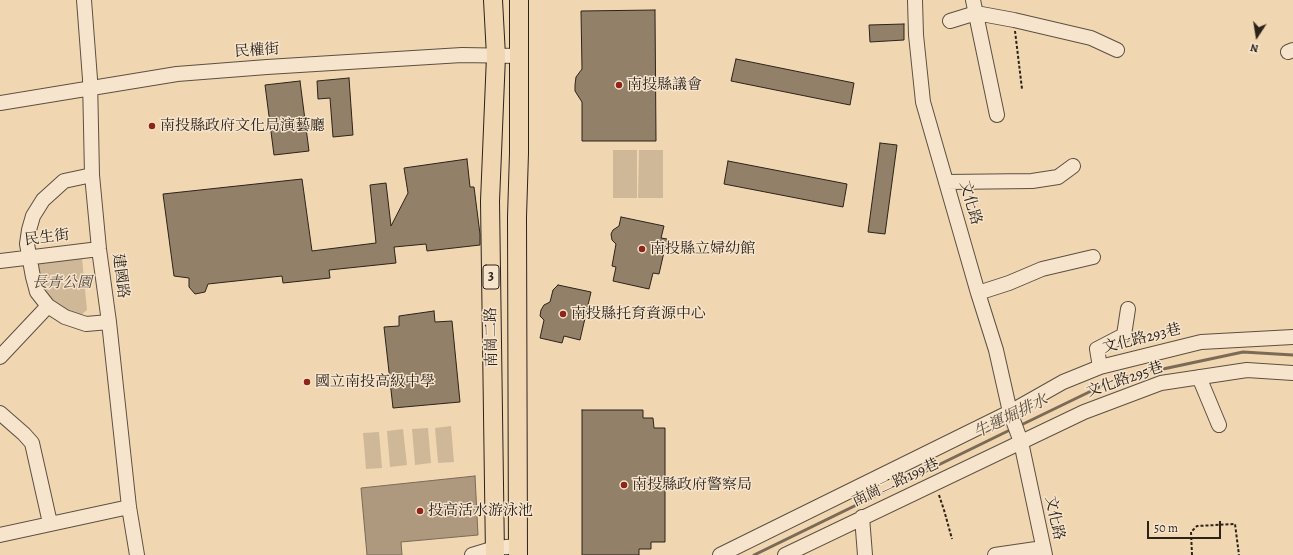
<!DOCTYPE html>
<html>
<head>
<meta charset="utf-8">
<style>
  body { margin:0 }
  #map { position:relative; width:1293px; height:555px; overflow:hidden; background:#f1d6b2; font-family:Alegreya,serif }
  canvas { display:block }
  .north { position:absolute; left:1237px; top:16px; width:40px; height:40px; -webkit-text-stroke:3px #f6e4cd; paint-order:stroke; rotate:192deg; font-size:11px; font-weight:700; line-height:16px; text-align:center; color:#2b231a }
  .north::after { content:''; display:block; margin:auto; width:14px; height:18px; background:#2b231a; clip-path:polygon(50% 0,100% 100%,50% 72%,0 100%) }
  .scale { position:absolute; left:1147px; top:521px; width:74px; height:18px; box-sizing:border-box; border:2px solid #2b231a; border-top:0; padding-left:5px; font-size:12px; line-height:14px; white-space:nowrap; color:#2b231a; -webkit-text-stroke:3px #f6e4cd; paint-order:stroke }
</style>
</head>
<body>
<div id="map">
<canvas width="1293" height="555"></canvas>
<div class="north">N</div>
<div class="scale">50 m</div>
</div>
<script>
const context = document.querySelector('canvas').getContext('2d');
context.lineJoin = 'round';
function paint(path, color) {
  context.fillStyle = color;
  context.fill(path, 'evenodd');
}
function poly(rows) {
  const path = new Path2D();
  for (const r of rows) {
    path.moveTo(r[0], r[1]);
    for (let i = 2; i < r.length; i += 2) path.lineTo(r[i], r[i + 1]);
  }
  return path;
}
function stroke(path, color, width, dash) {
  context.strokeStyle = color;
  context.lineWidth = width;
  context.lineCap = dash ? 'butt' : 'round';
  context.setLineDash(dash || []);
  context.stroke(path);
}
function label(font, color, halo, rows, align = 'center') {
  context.font = font + ' Alegreya,"Noto Serif TC",serif';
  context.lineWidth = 3;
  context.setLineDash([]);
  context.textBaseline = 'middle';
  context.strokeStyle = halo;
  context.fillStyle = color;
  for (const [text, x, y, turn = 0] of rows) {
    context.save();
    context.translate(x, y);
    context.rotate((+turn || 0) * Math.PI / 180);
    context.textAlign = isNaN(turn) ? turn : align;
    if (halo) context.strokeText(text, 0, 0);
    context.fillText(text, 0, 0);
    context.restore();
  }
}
const green = poly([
  [613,150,637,150,637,198,613,198],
  [639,150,663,150,663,198,638,198],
  [82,258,87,310,81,315,71,315,50,303,39,288,34,263],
  [451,426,454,462,438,463,435,428],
  [428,428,431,463,415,465,412,429],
  [403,429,407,465,390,467,387,431],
  [379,432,382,468,366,469,363,433]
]);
const water = poly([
  [475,476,478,535,401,542,402,555,367,555,361,488,475,476]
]);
const stream = poly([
  [1019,426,1116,379,1243,352,1293,355],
  [754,555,1012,429]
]);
const building = poly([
  [655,10,656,141,582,141,582,102,575,91,575,85,576,77,582,69,581,11,655,10],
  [904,24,904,40,870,42,869,25,904,24],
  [736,59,854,83,850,105,731,81,736,59],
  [349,78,353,135,333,137,330,98,318,99,317,81,349,78],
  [300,81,309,151,274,155,265,85,300,81],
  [880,143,897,145,885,234,868,232,880,143],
  [467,159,470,187,474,187,480,234,480,245,427,251,426,244,394,247,396,263,329,270,330,278,283,283,282,276,208,284,205,292,195,294,189,287,189,278,174,276,163,194,302,179,312,251,376,243,370,185,386,183,391,226,408,193,404,168,467,159],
  [728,161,847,184,843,207,724,184,728,161],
  [621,217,664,226,661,238,667,239,659,274,653,273,649,289,613,281,616,267,612,266,616,244,612,240,611,234,613,230,619,226,621,217],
  [558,285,591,292,580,340,564,336,562,343,540,338,544,320,540,316,541,310,544,305,550,302,553,290,558,285],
  [434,311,435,322,452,321,460,402,393,408,384,327,399,326,399,316,434,311],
  [582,410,643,410,643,418,653,418,654,428,665,428,665,542,651,542,651,549,639,549,639,555,582,555,582,410]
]);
const path = poly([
  [1015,31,1022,89],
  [939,495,944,510,952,539],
  [1192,555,1191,532,1197,526,1235,524,1239,555]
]);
const minor = poly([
  [84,0,90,79,92,175,99,249,109,322,129,507,137,555],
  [915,0,916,35,923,102,978,293,996,350,1010,412,1021,442,1045,555],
  [973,0,997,115],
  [950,21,976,13,1014,20,1091,38,1117,50],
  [1288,52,1293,50],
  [0,103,177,74,267,67,462,55,519,56],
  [92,175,64,181,43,200,33,216,29,230,27,244,33,277,37,292,48,306,65,317,86,324,109,322],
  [946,182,1032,181,1058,177,1073,166],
  [0,261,99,249],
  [978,293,1009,283,1042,269,1093,257],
  [0,357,48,306],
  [1100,367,1097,349,1124,335,1128,309],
  [1199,377,1219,425],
  [0,413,24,434,32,443,50,523],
  [862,517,865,555],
  [0,535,129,507],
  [472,555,495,548,518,546],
  [720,555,1010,412,1063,382,1100,367,1201,342,1293,337],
  [785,555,1084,412,1161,383,1247,370,1293,373],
  [995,555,1043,548]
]);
const major = poly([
  [493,0,496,56,490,201,495,555],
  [518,555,517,217,519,153,519,0]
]);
const markers = [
  [619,85,4,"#8f2418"],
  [152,126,4,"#8f2418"],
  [642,249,4,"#8f2418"],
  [563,314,4,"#8f2418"],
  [307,382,4,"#8f2418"],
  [624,485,4,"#8f2418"],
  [420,511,4,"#8f2418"]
];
const shields = [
  [491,277,16]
];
const shieldNames = [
  ["3",491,277]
];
const streetNames = [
  ["民權街",257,51,-4],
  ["文化路",970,203,74],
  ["民生街",47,238,-7],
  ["建國路",120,276,83],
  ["南崗二路",492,337,-91],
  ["文化路293巷",1142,339,-14],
  ["文化路295巷",1125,380,-19],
  ["南崗二路199巷",896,483,-25],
  ["文化路",1054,518,78]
];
const poiNames = [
  ["南投縣議會",627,85],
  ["南投縣政府文化局演藝廳",160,126],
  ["南投縣立婦幼館",650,249],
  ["南投縣托育資源中心",571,314],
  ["國立南投高級中學",315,382],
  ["南投縣政府警察局",632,485],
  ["投高活水游泳池",428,511]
];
const parkNames = [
  ["長青公園",62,283]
];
const waterNames = [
  ["牛運堀排水",1011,417,-26]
];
paint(green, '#cfb898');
paint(water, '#ae997e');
stroke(water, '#7a6a56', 1);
stroke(stream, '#7a6a56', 3);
paint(building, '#928069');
stroke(building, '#2b231a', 1);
stroke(minor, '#5c5040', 16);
stroke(major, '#2b231a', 20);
stroke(path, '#2b231a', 2, [3, 2]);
stroke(minor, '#f6e4cd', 14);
stroke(major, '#f1d6b2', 18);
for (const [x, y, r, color] of markers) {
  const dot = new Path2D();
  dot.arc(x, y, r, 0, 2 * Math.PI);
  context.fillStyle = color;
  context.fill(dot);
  stroke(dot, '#f6e4cd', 1.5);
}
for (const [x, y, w] of shields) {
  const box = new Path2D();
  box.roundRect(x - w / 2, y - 12, w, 24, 3);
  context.fillStyle = '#f6e4cd';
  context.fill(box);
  stroke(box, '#2b231a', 1);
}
label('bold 14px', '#2b231a', null, shieldNames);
label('15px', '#2b231a', '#f6e4cd', streetNames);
label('15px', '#2b231a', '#f6e4cd', poiNames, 'left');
label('italic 15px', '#54483a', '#f6e4cd', parkNames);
label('italic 16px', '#594c3d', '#f6e4cd', waterNames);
</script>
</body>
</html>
